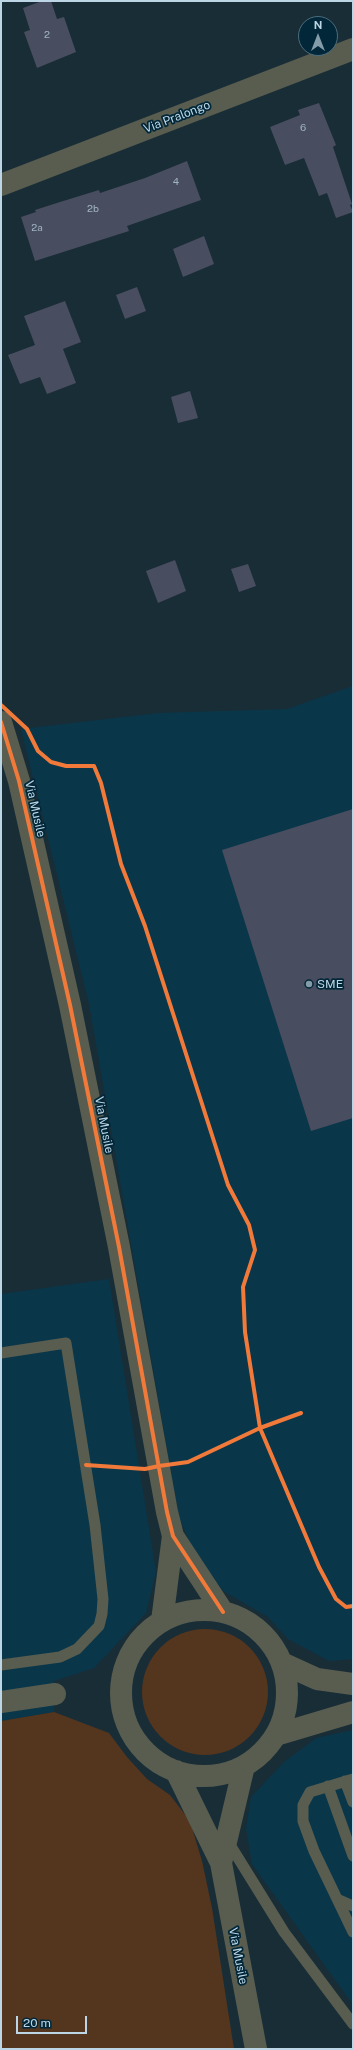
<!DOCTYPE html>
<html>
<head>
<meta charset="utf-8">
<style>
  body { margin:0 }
  #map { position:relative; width:354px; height:2050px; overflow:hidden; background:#192d37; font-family:"Public Sans",sans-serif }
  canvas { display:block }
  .frame { position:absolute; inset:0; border:2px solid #bdd6e5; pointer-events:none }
  .north { position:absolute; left:298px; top:16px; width:40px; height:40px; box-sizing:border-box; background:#012739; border:1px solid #4c6d7e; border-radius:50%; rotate:0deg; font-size:11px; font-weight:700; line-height:16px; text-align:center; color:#bdd6e5 }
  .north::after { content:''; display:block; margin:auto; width:14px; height:18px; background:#849ba8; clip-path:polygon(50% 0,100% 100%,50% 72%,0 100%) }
  .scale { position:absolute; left:16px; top:2016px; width:71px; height:18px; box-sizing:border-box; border:2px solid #bdd6e5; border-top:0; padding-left:5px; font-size:12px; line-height:14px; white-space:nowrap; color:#bdd6e5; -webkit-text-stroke:3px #012739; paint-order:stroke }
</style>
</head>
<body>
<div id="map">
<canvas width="354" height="2050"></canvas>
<div class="frame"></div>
<div class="north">N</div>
<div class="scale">20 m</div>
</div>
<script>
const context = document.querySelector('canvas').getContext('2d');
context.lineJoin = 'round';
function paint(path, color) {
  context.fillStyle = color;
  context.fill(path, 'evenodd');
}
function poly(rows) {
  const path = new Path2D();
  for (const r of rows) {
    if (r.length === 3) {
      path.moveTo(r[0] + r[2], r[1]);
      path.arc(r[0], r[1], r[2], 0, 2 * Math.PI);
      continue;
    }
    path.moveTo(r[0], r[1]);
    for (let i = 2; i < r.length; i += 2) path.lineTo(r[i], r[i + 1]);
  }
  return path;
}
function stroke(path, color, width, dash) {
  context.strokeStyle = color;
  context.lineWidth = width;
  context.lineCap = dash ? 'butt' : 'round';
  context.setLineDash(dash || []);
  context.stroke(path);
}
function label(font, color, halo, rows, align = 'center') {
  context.font = font + ' "Public Sans",sans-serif';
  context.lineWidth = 3.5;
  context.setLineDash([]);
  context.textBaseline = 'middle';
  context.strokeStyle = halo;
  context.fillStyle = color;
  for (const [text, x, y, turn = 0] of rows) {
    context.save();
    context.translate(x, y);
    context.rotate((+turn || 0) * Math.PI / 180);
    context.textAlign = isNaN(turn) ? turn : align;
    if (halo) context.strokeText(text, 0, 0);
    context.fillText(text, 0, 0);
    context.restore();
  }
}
const built = poly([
  [353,686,353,1659,329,1661,288,1639,268,1617,225,1592,200,1566,179,1517,89,1004,21,729,158,713,287,709],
  [109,1279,156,1572,146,1613,94,1668,54,1681,54,1712,1,1721,1,1294],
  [353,1730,353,2005,252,1864,246,1829,251,1797,284,1762,316,1738]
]);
const green = poly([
  [205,1692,63],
  [54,1712,109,1733,127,1757,147,1779,170,1795,190,1821,202,1861,212,1908,234,2049,1,2049,1,1721]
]);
const building = poly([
  [42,1,51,1,57,19,64,17,76,52,37,68,24,32,30,30,23,8],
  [319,103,336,145,333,147,352,204,350,205,353,212,336,218,327,193,319,196,304,158,285,165,270,127,300,115,298,110],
  [187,161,201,200,127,226,129,231,35,261,21,217,36,212,35,210,60,202,99,190,100,193,145,178],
  [204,236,214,264,183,277,173,249],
  [137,287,146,311,125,319,116,295],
  [65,301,81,342,63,349,76,383,47,394,40,377,20,384,8,355,35,345,24,316],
  [190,391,198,418,178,423,171,397],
  [175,560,186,591,158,603,146,571],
  [248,564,256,586,239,592,231,569],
  [353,809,353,1118,311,1131,222,850]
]);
const service = poly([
  [1,1353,66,1343,95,1525,103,1599,102,1614,99,1626,77,1649,60,1657,1,1665],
  [353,1779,310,1792,303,1805,303,1821,314,1851,353,1932],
  [345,1781,353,1802],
  [328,1786,353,1856],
  [227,1840,284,1932,353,2024],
  [337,1899,353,1906]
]);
const minor = poly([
  [1,185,353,49],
  [1,722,19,781,70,1005,119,1247,167,1512,173,1536,223,1612],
  [204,1693,83],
  [162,1621,173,1536],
  [282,1663,317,1679,353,1684],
  [1,1702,55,1694],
  [276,1735,353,1712],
  [176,1771,221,1863,256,2049],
  [221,1863,244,1766]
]);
const cycleway = poly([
  [1,705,27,729,38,751,51,762,66,766,94,766,101,783,121,864,145,926,228,1185,249,1225,255,1250,243,1287,245,1332,260,1428,319,1567,336,1599,346,1607,353,1606],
  [1,722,19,781,70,1005,119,1247,167,1512,173,1536,223,1612],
  [86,1465,145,1469,159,1466,188,1462,260,1428,301,1413]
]);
const markers = [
  [309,984,4,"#849ba8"]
];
const numberNames = [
  ["2",47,35],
  ["6",303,128],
  ["4",176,182],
  ["2b",93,209],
  ["2a",37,228]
];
const streetNames = [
  ["Via Pralongo",177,117,-21],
  ["Via Musile",35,809,77],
  ["Via Musile",104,1125,79],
  ["Via Musile",238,1956,79]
];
const poiNames = [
  ["SME",317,984]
];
paint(built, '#0a364a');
paint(green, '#54351e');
paint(building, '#484d5f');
stroke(service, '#585d4f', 11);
stroke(minor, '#585d4f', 22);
stroke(cycleway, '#f17a3a', 4);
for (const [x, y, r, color] of markers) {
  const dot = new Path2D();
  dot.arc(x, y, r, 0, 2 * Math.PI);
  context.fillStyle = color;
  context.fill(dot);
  stroke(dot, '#012739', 1.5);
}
label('10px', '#a0b4c4', null, numberNames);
label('12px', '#bdd6e5', '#012739', streetNames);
label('12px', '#bdd6e5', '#012739', poiNames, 'left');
</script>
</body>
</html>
